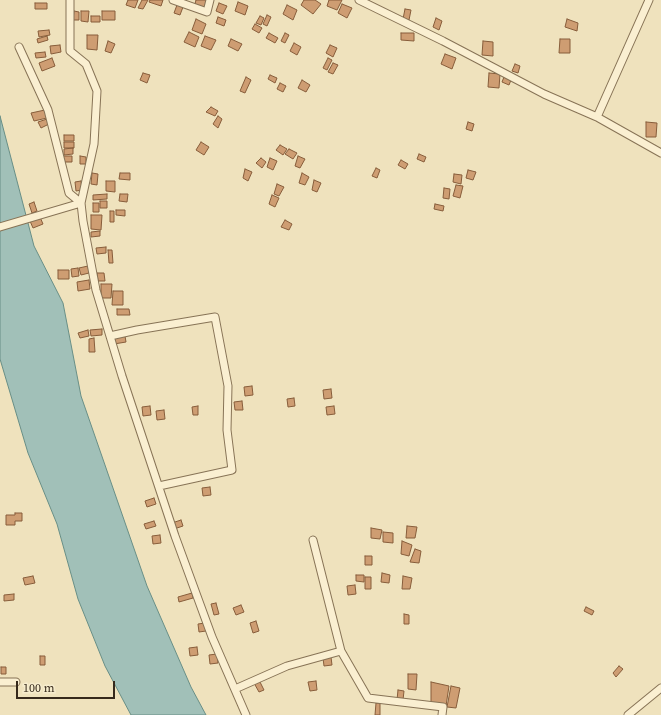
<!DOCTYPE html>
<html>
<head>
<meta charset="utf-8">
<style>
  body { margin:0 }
  #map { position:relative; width:661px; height:715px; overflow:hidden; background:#efe2bd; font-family:"Source Serif 4",serif }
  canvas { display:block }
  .scale { position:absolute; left:16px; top:681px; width:99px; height:18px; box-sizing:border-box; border:2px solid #36291b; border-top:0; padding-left:5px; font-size:12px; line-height:14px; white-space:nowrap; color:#36291b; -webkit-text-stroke:3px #f6eccd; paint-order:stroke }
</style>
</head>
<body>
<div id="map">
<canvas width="661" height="715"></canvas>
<div class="scale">100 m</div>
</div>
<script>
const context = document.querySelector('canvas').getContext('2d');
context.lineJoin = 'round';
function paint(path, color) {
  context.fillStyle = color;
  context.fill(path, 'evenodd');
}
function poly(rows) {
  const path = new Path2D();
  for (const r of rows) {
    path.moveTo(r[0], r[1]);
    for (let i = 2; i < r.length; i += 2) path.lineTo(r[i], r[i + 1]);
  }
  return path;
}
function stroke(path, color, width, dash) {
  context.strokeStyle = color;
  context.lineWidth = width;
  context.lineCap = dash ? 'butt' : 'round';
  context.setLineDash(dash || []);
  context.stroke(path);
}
const water = poly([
  [0,116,34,246,63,303,81,396,147,586,191,687,206,715,131,715,105,666,78,599,57,524,28,453,0,359,0,116]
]);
const building = poly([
  [128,0,138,0,135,8,126,5,128,0],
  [142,0,148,0,143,9,138,8,142,0],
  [150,0,163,0,161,6,149,2,150,0],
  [196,0,207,0,204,8,195,4,196,0],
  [304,0,315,0,321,4,313,14,301,5,304,0],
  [329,0,342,0,337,10,327,6,329,0],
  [238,2,248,6,245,15,235,11,238,2],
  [35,3,47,3,47,9,35,9,35,3],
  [219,3,227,6,223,14,216,11,219,3],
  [342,4,352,8,347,18,338,13,342,4],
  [177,5,183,7,180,15,174,13,177,5],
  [287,5,297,10,293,20,283,14,287,5],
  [405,9,411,10,409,20,403,19,405,9],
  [74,11,79,12,79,20,73,20,74,11],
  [81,11,89,11,88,22,81,21,81,11],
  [102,11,115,11,115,20,102,20,102,11],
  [267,15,271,17,267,26,263,24,267,15],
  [91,16,100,16,100,22,91,22,91,16],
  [260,16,264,18,261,25,256,23,260,16],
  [218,17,226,20,224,26,216,23,218,17],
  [436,18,442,21,439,30,433,27,436,18],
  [196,19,206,24,202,34,192,30,196,19],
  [567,19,578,23,577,31,565,27,567,19],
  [255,24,262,28,259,33,252,29,255,24],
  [49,30,50,35,39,37,38,31,49,30],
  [189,32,199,37,195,47,184,42,189,32],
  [269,33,278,38,275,43,266,38,269,33],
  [285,33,289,35,285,43,281,41,285,33],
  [401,33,414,33,414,41,401,40,401,33],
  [87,35,98,35,97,50,87,49,87,35],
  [47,36,48,40,38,43,37,39,47,36],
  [205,36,216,40,211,50,201,46,205,36],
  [231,39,242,44,238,51,228,46,231,39],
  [560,39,570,39,570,53,559,53,560,39],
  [108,41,115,44,111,53,105,51,108,41],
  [483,41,493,42,493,56,482,55,483,41],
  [294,43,301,47,297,55,290,51,294,43],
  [60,45,61,52,51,54,50,46,60,45],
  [330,45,337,48,333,57,326,53,330,45],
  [45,52,46,57,36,58,35,53,45,52],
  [445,54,456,58,452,69,441,64,445,54],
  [52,58,55,66,42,71,39,63,52,58],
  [328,58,332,60,327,70,323,68,328,58],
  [333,63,338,65,333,74,328,72,333,63],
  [515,64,520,66,518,73,512,71,515,64],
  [143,73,150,75,147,83,140,80,143,73],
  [489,73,500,74,499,88,488,87,489,73],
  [270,75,277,78,275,83,268,79,270,75],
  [246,77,251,80,245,93,240,91,246,77],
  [504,77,511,80,509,85,502,82,504,77],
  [302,80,310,85,306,92,298,88,302,80],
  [280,83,286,86,283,92,277,89,280,83],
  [211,107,218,111,215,116,206,112,211,107],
  [45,110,47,118,34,121,31,113,45,110],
  [218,116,222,119,218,128,213,124,218,116],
  [47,119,49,124,41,128,38,122,47,119],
  [468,122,474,124,472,131,466,129,468,122],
  [646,122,657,123,656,137,646,137,646,122],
  [64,135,74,135,74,141,64,141,64,135],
  [64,142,74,142,74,148,64,148,64,142],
  [201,142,209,147,204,155,196,150,201,142],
  [280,145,287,149,283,155,276,150,280,145],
  [73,148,73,154,64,155,64,149,73,148],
  [289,149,297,153,293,159,285,154,289,149],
  [419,154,426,157,424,162,417,159,419,154],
  [62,156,72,156,72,162,62,162,62,156],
  [80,156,86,157,86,164,80,164,80,156],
  [298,156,305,159,300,168,295,166,298,156],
  [261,158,266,162,262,168,256,163,261,158],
  [270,158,277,161,273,170,267,167,270,158],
  [401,160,408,164,405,169,398,165,401,160],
  [376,168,380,170,377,178,372,176,376,168],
  [245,169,252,172,248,181,243,178,245,169],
  [468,170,476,172,473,180,466,178,468,170],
  [92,173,98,174,97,185,91,184,92,173],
  [120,173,130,173,130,180,119,179,120,173],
  [302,173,309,177,305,185,299,183,302,173],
  [454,174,462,175,461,184,453,182,454,174],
  [314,180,321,183,317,192,312,190,314,180],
  [81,181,82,190,76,191,75,182,81,181],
  [106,181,115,181,115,192,106,191,106,181],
  [277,184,284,187,279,196,274,194,277,184],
  [456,185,463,186,460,198,453,196,456,185],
  [444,188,450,189,449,199,443,198,444,188],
  [107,194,107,199,93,200,93,195,107,194],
  [120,194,128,194,127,202,119,201,120,194],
  [272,195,279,198,275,207,269,204,272,195],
  [100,201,107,201,107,208,100,208,100,201],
  [34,202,37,211,32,213,29,204,34,202],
  [93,203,99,203,99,212,93,212,93,203],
  [435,204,444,206,443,211,434,209,435,204],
  [116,210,125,210,125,216,116,215,116,210],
  [110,211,114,211,114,222,110,222,110,211],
  [91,215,102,215,101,230,91,229,91,215],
  [40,217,43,224,33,228,30,221,40,217],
  [285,220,292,224,289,230,281,227,285,220],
  [100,231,100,236,91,237,91,232,100,231],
  [106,247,106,253,97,254,96,248,106,247],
  [108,250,112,250,113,263,109,263,108,250],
  [88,266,89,273,81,275,79,268,88,266],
  [78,268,79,276,72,277,71,269,78,268],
  [58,270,69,270,69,279,58,279,58,270],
  [97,273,104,273,105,281,98,281,97,273],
  [89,280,90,289,78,291,77,282,89,280],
  [101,284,112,284,111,298,101,298,101,284],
  [113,291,123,291,123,305,112,305,113,291],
  [117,309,129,309,130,315,117,315,117,309],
  [102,329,102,335,91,336,90,330,102,329],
  [88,330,89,336,80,338,78,333,88,330],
  [125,336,126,342,114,344,113,338,125,336],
  [94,338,95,352,89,352,89,339,94,338],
  [252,386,253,395,245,396,244,387,252,386],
  [331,389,332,398,324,399,323,390,331,389],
  [294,398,295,406,288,407,287,399,294,398],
  [242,401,243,410,235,410,234,402,242,401],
  [150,406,151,415,143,416,142,407,150,406],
  [198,406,198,415,193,415,192,407,198,406],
  [334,406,335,414,327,415,326,407,334,406],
  [164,410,165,419,157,420,156,411,164,410],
  [210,487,211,495,203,496,202,488,210,487],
  [154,498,156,504,147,507,145,501,154,498],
  [15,513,22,513,22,521,15,521,15,525,6,525,6,515,15,515,15,513],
  [181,520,183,526,174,529,172,523,181,520],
  [154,521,156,526,146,529,144,524,154,521],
  [407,526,417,527,415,538,406,538,407,526],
  [371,528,382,530,380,539,371,538,371,528],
  [383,532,393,533,393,543,383,542,383,532],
  [160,535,161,543,153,544,152,536,160,535],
  [402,541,412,545,409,556,401,554,402,541],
  [415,549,421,551,419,563,410,562,415,549],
  [365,556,372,556,372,565,365,565,365,556],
  [382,573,390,575,389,583,381,582,382,573],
  [356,575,364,575,364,582,356,581,356,575],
  [33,576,35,583,25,585,23,578,33,576],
  [403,576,412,578,410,589,402,589,403,576],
  [365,577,371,577,371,589,365,589,365,577],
  [355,585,356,594,348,595,347,586,355,585],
  [192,593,193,598,179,602,178,597,192,593],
  [14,594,14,600,4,601,4,595,14,594],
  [216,603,219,614,214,615,211,604,216,603],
  [241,605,244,612,236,615,233,608,241,605],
  [586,607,594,611,592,615,584,611,586,607],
  [404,614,409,615,409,624,404,624,404,614],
  [256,621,259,631,253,633,250,623,256,621],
  [205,623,206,631,199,632,198,624,205,623],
  [197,647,198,655,190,656,189,648,197,647],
  [217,654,218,663,210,664,209,655,217,654],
  [40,656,45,656,45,665,40,665,40,656],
  [331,657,332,665,324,666,323,658,331,657],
  [619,666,623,669,616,677,613,673,619,666],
  [1,667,6,667,6,674,1,674,1,667],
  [408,674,417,674,416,690,408,689,408,674],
  [259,680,264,690,259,692,254,683,259,680],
  [316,681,317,690,310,691,308,682,316,681],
  [431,682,449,686,446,706,431,704,431,682],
  [451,686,460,688,456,708,447,707,451,686],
  [398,690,404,691,403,700,397,700,398,690],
  [376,703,380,703,380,715,375,715,376,703]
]);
const minor = poly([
  [70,0,70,51,86,64,97,91,94,144,81,203,83,221,96,290,122,376,175,536,212,637,246,715],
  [173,0,207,12,210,0],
  [359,0,443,41,544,94,597,117,649,0],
  [19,47,48,110,69,193,81,203],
  [597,117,661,153],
  [0,227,81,203],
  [110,336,137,330,215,317,228,386,227,430,232,470,159,486],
  [313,540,341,651,368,698,443,707,442,715],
  [0,682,16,682],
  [235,689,287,666,341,651],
  [628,715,661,688]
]);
paint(water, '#a1c0b8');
stroke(water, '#688e86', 1);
paint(building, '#ce9d72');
stroke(building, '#875d3b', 1);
stroke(minor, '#877356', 9);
stroke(minor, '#faefd1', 7);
</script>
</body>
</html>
